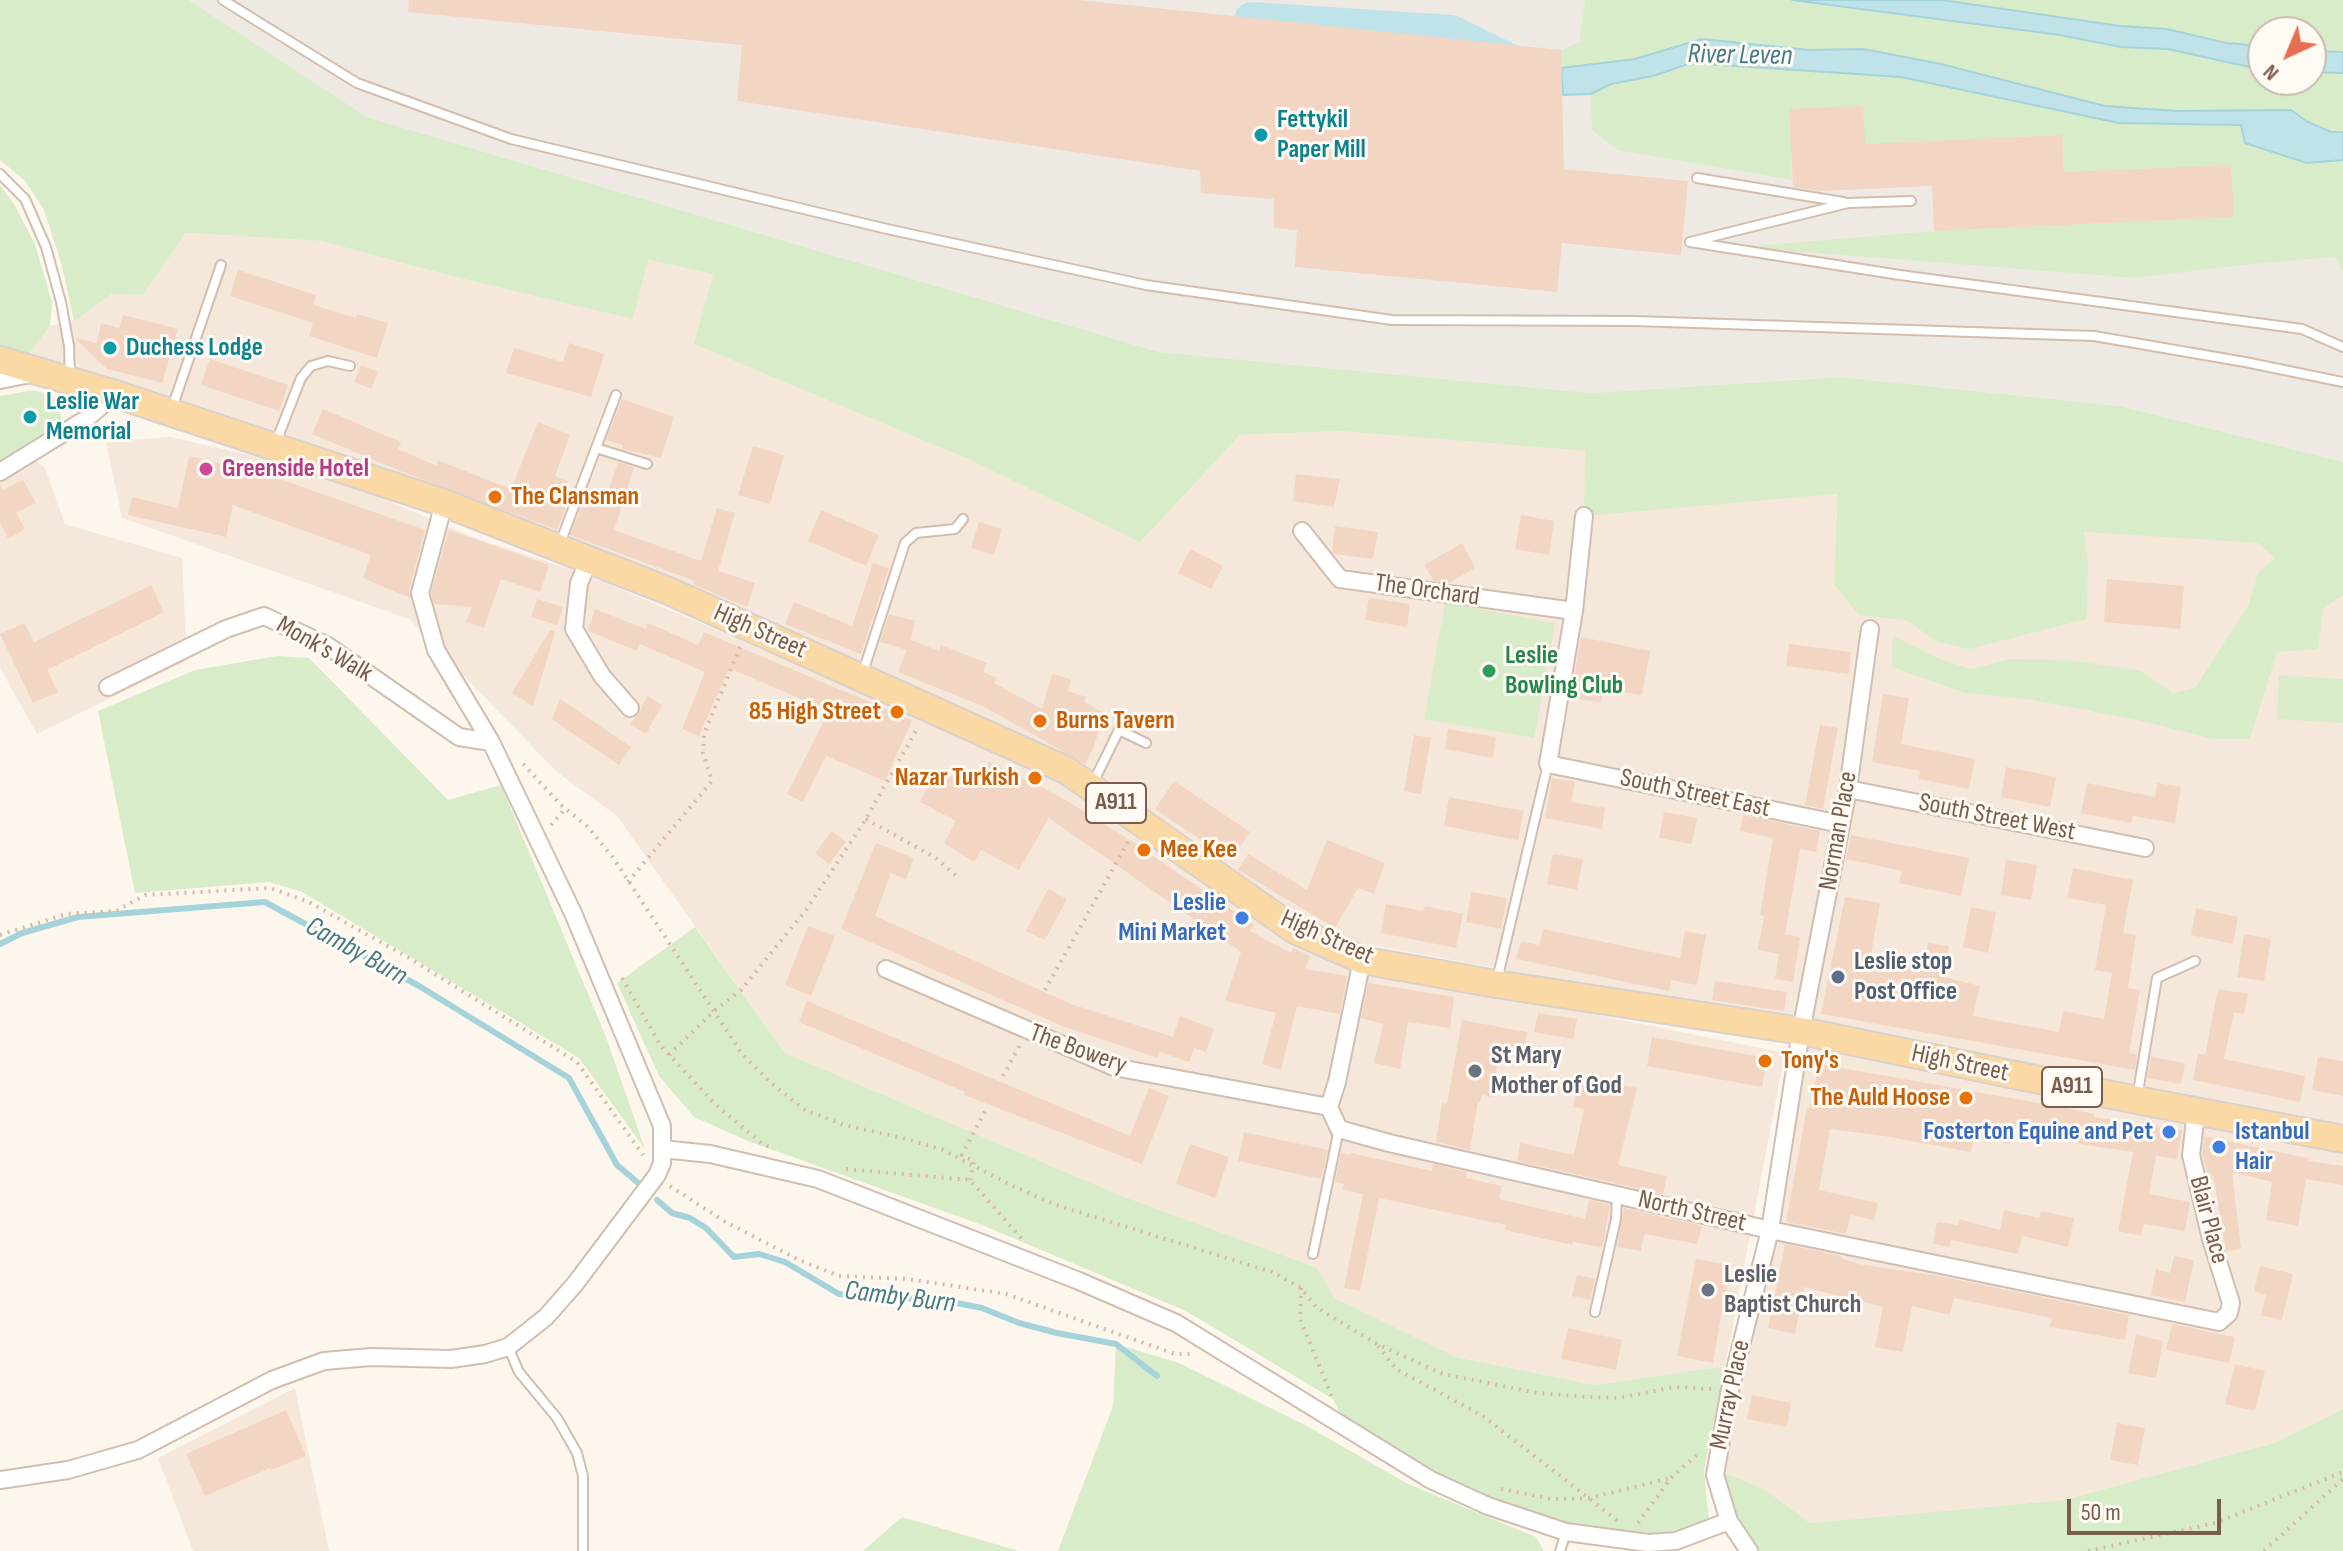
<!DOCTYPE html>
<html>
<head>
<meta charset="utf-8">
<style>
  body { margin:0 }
  #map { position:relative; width:2343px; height:1551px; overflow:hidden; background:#fdf6ec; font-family:"Sofia Sans Condensed",sans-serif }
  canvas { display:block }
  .north { position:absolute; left:2247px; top:16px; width:80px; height:80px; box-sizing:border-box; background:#fffaf3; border:2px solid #cabbb1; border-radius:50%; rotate:224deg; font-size:22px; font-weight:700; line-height:32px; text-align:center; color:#7a5c4d }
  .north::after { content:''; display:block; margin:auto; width:28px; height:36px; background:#e76f51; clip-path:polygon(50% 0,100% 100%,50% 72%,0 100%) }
  .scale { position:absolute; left:2067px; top:1499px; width:154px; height:36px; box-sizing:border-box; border:4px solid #7a5c4d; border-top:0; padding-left:10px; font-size:24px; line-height:28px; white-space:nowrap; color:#7a5c4d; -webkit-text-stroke:6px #fffaf3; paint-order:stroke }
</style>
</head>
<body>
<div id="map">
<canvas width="2343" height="1551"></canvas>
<div class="north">N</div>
<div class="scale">50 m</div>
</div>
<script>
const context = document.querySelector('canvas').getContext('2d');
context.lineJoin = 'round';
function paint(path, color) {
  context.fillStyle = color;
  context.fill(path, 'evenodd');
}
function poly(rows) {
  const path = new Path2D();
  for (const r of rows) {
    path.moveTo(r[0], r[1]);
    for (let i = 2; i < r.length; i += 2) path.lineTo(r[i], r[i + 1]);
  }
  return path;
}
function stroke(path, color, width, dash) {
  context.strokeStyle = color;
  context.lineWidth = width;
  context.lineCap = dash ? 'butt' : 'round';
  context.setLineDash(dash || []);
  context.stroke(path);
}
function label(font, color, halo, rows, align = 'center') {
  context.font = font + ' "Sofia Sans Condensed",sans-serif';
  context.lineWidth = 6;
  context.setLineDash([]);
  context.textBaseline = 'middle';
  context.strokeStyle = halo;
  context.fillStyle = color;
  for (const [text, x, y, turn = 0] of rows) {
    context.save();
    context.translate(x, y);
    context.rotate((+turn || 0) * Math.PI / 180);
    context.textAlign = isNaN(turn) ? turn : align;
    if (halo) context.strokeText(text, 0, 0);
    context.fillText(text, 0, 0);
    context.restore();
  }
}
const residential = poly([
  [186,233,321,241,447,275,633,318,647,260,713,274,695,344,968,459,1140,541,1240,435,1339,431,1586,451,1585,515,1838,494,1952,534,2104,532,2343,549,2343,1126,1334,938,1105,785,984,719,209,425,29,354,50,326,74,320,112,294,143,295],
  [0,431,45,468,65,524,182,558,187,661,37,734,0,668],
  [170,437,317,470,475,538,579,572,918,714,1072,788,1366,968,1785,1053,1725,1366,1595,1385,1456,1357,1335,1298,1316,1268,1122,1196,785,1053,617,816,557,772,409,619,122,518,106,442],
  [1807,1048,2343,1149,2343,1409,2274,1443,2064,1500,1810,1523,1766,1490,1723,1472],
  [295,1388,329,1551,193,1551,158,1458]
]);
const industrial = poly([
  [189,0,2099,0,2252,91,2343,164,2343,462,2120,406,1840,377,1591,393,1159,352,367,117]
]);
const green = poly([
  [0,0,189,0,367,117,1159,352,1591,393,1840,377,2120,406,2343,462,2343,595,2323,609,2318,649,2277,652,2250,739,2213,739,2138,720,2027,699,1965,693,1892,667,1893,636,1939,659,1971,669,2010,659,2070,660,2141,671,2173,693,2195,688,2249,604,2258,573,2275,558,2258,543,2084,532,2088,561,2087,619,1969,649,1935,641,1908,621,1859,615,1834,584,1838,494,1584,516,1585,451,1339,431,1240,435,1140,542,968,459,694,344,713,274,648,260,633,319,447,275,321,241,186,233,143,295,112,294,74,321,62,266,44,210,25,181,0,160],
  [1585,0,1792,0,2060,35,2121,47,2168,49,2263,70,2263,80,2311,80,2311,72,2343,73,2343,132,2332,132,2306,121,2291,110,2177,111,2105,106,1941,64,1863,49,1809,50,1702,39,1635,59,1561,68,1561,50,1580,42],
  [1942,0,2343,0,2343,52,2311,51,2311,32,2263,32,2263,46,2226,43,2167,29,2120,26],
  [1691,63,1901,77,2119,123,2241,125,2245,143,2307,163,2343,160,2343,272,2335,257,2252,264,2135,278,1742,247,1934,231,2233,217,2231,165,2064,172,2062,135,1865,144,1789,110,1792,180,1618,150,1592,130,1591,94,1611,84,1653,76],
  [0,185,14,204,35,244,52,302,50,326,29,354,0,345],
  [33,390,56,396,63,427,0,462,0,396],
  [1445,603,1555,623,1534,738,1424,719],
  [277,656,309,658,448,800,501,785,606,1037,645,1149,579,1058,302,892,269,882,135,893,98,711,195,670],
  [2279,675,2343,679,2343,723,2277,719],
  [695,927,785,1053,1122,1196,1317,1268,1335,1298,1456,1357,1595,1385,1725,1366,1704,1470,1710,1530,1676,1541,1530,1520,1348,1430,1333,1399,1186,1311,982,1225,748,1141,694,1117,659,1076,617,983],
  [1116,1344,1179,1363,1307,1426,1408,1484,1536,1537,1544,1551,1058,1551,1113,1406],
  [2343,1409,2343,1551,1749,1551,1729,1521,1723,1472,1766,1490,1810,1523,2064,1500,2274,1443],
  [902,1517,1019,1551,863,1551]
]);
const water = poly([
  [1792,0,1942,0,2120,26,2167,29,2226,43,2263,46,2263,70,2168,49,2121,47,2060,35,1792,0],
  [1702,39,1809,50,1863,49,1941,64,2105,106,2177,111,2291,110,2306,121,2331,132,2343,132,2343,160,2307,163,2245,143,2241,125,2119,123,1901,77,1691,63,1653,76,1611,84,1591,94,1563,95,1561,68,1635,59,1702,39],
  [2311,51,2343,52,2343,73,2311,72,2311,51]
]);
const stream = poly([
  [0,944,22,933,78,917,265,902,419,986,569,1078,617,1165,637,1182],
  [657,1200,672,1213,690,1218,706,1228,734,1257,759,1254,785,1262,839,1294,947,1301,982,1308,1019,1323,1057,1333,1116,1344,1157,1376]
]);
const river = poly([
  [1252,20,1451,33,1510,62]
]);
const building = poly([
  [409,0,1079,0,1561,50,1564,169,1688,181,1681,255,1562,243,1557,292,1295,267,1297,230,1274,228,1274,199,1201,193,1200,171,737,101,742,45,408,12],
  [1863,106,1865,144,2062,135,2064,172,2231,165,2234,217,1934,231,1932,186,1821,191,1793,187,1789,109],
  [238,270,316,295,313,305,356,318,357,314,388,323,377,358,309,336,313,323,230,296],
  [123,315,178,329,162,383,107,369,75,338,97,343,101,323,119,328],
  [569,343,604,354,591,397,506,373,514,348,563,362],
  [210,359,288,385,279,411,201,385],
  [361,365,378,372,371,389,354,382],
  [622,399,674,417,661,458,622,449,623,445,606,440],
  [323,409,401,442,398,449,437,466,437,460,511,489,538,422,570,435,555,476,568,481,565,488,572,491,557,530,405,473,312,434],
  [753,446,784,455,770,504,738,495],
  [189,456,274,477,425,530,409,590,410,598,363,578,371,555,233,505,226,537,128,515,132,497,178,508],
  [618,462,634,467,614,530,701,561,717,508,735,513,718,571,755,583,747,607,694,585,695,581,570,535,586,495,605,502],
  [1296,474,1340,479,1334,507,1293,501],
  [23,480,36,503,16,513,25,529,8,539,0,523,0,485,3,490],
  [821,510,879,535,866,566,808,541],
  [1521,515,1554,521,1549,555,1515,549],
  [979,522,1002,529,994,555,971,548],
  [1335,526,1378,532,1373,559,1334,554,1332,551],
  [449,530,549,565,540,592,501,579,484,628,466,622,472,607,434,604,431,593],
  [1462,543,1475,568,1449,583,1434,581,1424,565],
  [1190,549,1223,566,1211,589,1178,573],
  [873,563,889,568,861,654,785,624,794,602,852,626],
  [2107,579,2184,586,2180,629,2104,622],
  [151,585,164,612,47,670,58,692,33,703,0,634,24,623,34,642],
  [1369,598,1410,604,1407,627,1365,620],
  [537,599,563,607,557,625,531,617],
  [595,609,646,629,648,623,698,645,704,632,912,720,885,781,826,756,803,802,787,794,829,711,729,668,699,736,682,729,705,672,640,644,637,651,588,631],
  [889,614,915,621,911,640,939,651,941,645,987,663,983,672,997,678,994,683,1042,709,1052,674,1071,679,1068,691,1086,697,1084,702,1104,713,1093,749,1085,764,985,707,898,672,907,650,880,642],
  [550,630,555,632,533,706,512,693],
  [1581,637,1650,651,1642,695,1603,689,1601,703,1571,697],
  [1789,644,1851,652,1849,674,1786,666],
  [1883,694,1909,698,1901,744,1975,759,1969,789,1919,779,1920,771,1872,762],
  [647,696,662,705,646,734,630,724,640,712],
  [560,699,631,747,619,765,552,719],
  [1820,725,1838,728,1823,809,1805,805],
  [1448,729,1496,737,1493,758,1445,749],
  [1414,735,1431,738,1421,794,1404,791],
  [989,762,1059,796,1133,842,1254,925,1250,931,1291,953,1293,948,1310,956,1305,969,1347,976,1340,1014,1297,1006,1281,1070,1262,1064,1276,1013,1225,1001,1241,952,1049,818,1019,870,981,850,974,862,944,843,956,821,920,802,937,769,974,789],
  [2006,767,2056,777,2050,807,2001,797],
  [1552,778,1575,782,1571,802,1605,808,1602,829,1545,818],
  [1174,781,1250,832,1231,860,1155,809],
  [2087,783,2155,797,2157,783,2181,787,2175,823,2133,816,2131,823,2081,813],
  [1449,797,1524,811,1518,840,1444,826],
  [1664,812,1697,818,1692,844,1659,838],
  [1743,815,1820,831,1816,852,1800,849,1785,934,1800,937,1793,982,1775,979,1779,954,1758,950,1764,916,1760,915,1773,838,1740,831],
  [832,831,846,842,829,864,815,853],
  [1851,835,1969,858,1961,896,1899,883,1902,871,1846,859],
  [1327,840,1385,863,1374,894,1358,888,1335,928,1238,870,1248,854,1307,890],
  [876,843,914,858,906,879,891,873,875,916,1071,1004,1173,1037,1180,1016,1214,1029,1206,1052,1194,1048,1189,1062,1160,1052,1158,1058,1062,1026,841,929],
  [1553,854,1583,859,1577,890,1547,884],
  [2006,860,2037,865,2031,900,2001,895],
  [2073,868,2133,880,2123,933,2136,935,2128,988,2140,990,2129,1053,2137,1055,2135,1070,1821,1014,1845,897,1880,903,1870,960,1923,971,1928,943,1949,946,1944,977,1980,986,1973,1016,2059,1032,2063,1011,2104,1019,2112,973,2095,970,2106,905,2067,898],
  [1048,889,1067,899,1045,940,1026,931],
  [1471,892,1507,898,1501,929,1466,922],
  [1386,904,1423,911,1425,906,1463,914,1456,948,1381,933],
  [1971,907,1996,912,1988,953,1963,947],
  [2196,908,2238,917,2233,944,2191,935],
  [808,926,835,936,811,996,785,985],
  [1543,929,1680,958,1685,931,1706,935,1697,985,1671,980,1669,991,1516,959,1521,941,1539,945],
  [2244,934,2271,939,2264,981,2237,977],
  [1715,981,1787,992,1784,1011,1712,1000],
  [1368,983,1454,997,1450,1028,1408,1022,1400,1069,1374,1063,1383,1024,1361,1018],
  [2218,989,2248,994,2244,1014,2234,1012,2224,1059,2305,1076,2300,1102,2193,1080,2198,1054,2205,1055],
  [807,1001,1130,1136,1149,1088,1169,1096,1142,1164,964,1095,965,1092,799,1022],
  [1538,1013,1577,1019,1573,1039,1534,1032],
  [1462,1020,1527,1032,1523,1057,1499,1053,1492,1097,1482,1095,1480,1102,1478,1102,1470,1150,1436,1142,1442,1103,1447,1104],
  [1652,1037,1767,1058,1762,1087,1647,1066],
  [2151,1057,2185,1063,2181,1084,2147,1078],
  [2318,1057,2343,1061,2343,1096,2312,1090],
  [1819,1064,2061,1107,2094,1114,2094,1117,2182,1130,2177,1159,2156,1156,2149,1194,2190,1202,2185,1231,2144,1224,2141,1236,2118,1231,2133,1152,2078,1144,2079,1139,2012,1126,2010,1144,1974,1137,1971,1152,1884,1136,1830,1129,1819,1190,1878,1203,1874,1220,1851,1215,1846,1234,1786,1222,1807,1107,1810,1108],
  [1579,1077,1637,1088,1618,1165,1667,1176,1663,1194,1517,1161,1520,1143,1574,1155,1584,1109,1573,1107],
  [1244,1132,1328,1150,1321,1179,1238,1161],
  [2204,1136,2274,1151,2308,1158,2308,1161,2343,1166,2343,1185,2306,1179,2298,1226,2266,1220,2272,1182,2232,1172,2241,1249,2226,1251,2213,1174,2211,1183,2202,1154],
  [1190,1144,1229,1157,1215,1198,1176,1184],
  [1341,1153,1351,1155,1351,1153,1432,1171,1433,1164,1467,1172,1466,1178,1502,1186,1499,1199,1585,1219,1589,1200,1610,1205,1603,1245,1600,1247,1573,1242,1572,1245,1505,1230,1506,1225,1379,1198,1360,1291,1344,1288,1363,1194,1342,1189,1344,1184,1335,1182],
  [1624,1208,1702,1226,1697,1244,1644,1234,1641,1251,1617,1247],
  [2004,1210,2039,1218,2041,1211,2074,1218,2068,1247,2022,1236,2018,1254,1951,1240,1949,1247,1933,1244,1937,1222,1958,1225,1959,1219,2000,1230],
  [1785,1244,1841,1256,1841,1258,1858,1264,1939,1276,2129,1315,2125,1340,2050,1327,2052,1318,1954,1298,1950,1315,1912,1306,1903,1352,1875,1347,1883,1307,1804,1287,1795,1334,1768,1328],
  [2174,1256,2194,1260,2185,1302,2151,1295,2156,1269,2170,1273],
  [1696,1259,1730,1265,1713,1363,1677,1356],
  [2260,1266,2293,1274,2282,1320,2261,1315,2266,1295,2254,1292],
  [1577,1275,1595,1279,1590,1300,1572,1296],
  [2172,1324,2235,1337,2229,1363,2166,1350],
  [1568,1328,1622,1340,1616,1370,1561,1359],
  [2136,1335,2163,1341,2156,1378,2128,1373],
  [2235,1364,2265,1371,2255,1411,2225,1404],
  [1752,1395,1791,1403,1787,1427,1747,1419],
  [286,1410,306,1456,271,1470,270,1468,205,1496,186,1454],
  [2117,1423,2145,1428,2138,1465,2110,1460]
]);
const path = poly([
  [523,764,561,805,588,827,614,859,742,1054,771,1083,805,1110,844,1125,903,1138,943,1150,1011,1185,1056,1205,1272,1272,1301,1288,1316,1307,1377,1344,1443,1374,1538,1393,1589,1397,1619,1398,1674,1387,1712,1389],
  [866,819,936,858,960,879],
  [551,825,565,809],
  [628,882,712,781,703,753,704,734,740,647],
  [0,935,66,914,116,911,145,895,270,888,309,902,409,958,577,1062,643,1155],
  [622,978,661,1046,714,1103,760,1142,773,1149],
  [1045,990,1128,842],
  [669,1055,714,1011,741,990,806,910,866,819,918,727],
  [1003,1076,1021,1043],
  [846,1169,970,1180,1022,1239],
  [970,1180,974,1161,962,1155,985,1111],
  [670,1186,724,1221,799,1260,839,1276,908,1279,1006,1294,1175,1354,1191,1354],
  [1301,1288,1300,1319,1332,1397],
  [1378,1346,1396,1369,1483,1416,1618,1521],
  [1501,1489,1552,1499,1589,1498,1671,1478],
  [1638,1523,1671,1478,1700,1452],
  [2088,1551,2215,1523,2343,1472],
  [2264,1551,2343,1479]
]);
const service = poly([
  [223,0,357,83,511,139,887,229,1146,285,1392,320,1634,321,2094,336,2245,362,2343,382],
  [0,174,25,199,46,247,61,302,69,346,70,377],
  [1697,178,1843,202],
  [1694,241,1848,203,1911,201],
  [1690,242,1900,275,2302,329,2343,347],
  [172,408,221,265],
  [276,442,301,378,311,366,328,361,350,366],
  [596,448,647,464],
  [559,546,616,395],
  [862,675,905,543,916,533,955,529,963,519],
  [1092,785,1119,730,1146,743],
  [1497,980,1548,764],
  [2137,1098,2157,978,2195,961],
  [1313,1254,1339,1129],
  [1595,1312,1616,1219,1617,1196],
  [508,1347,519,1372,557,1418,577,1453,583,1476,583,1551],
  [1560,1551,1566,1533]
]);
const minor = poly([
  [0,380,31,374],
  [0,472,86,419,115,394],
  [1584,516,1574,611,1548,764,1841,824],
  [1302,531,1340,579,1574,611],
  [590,558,579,583,574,629,602,676,630,708],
  [108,687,226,629,264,616,328,646,459,737,491,742],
  [1848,789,2145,848],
  [1362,960,1337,1082,1329,1107,1339,1129,1389,1143,1770,1230,2219,1322,2229,1313,2231,1303,2211,1239,2191,1155,2196,1112],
  [886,969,1114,1067,1329,1107],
  [662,1149,710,1154,818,1179,1079,1281,1176,1323,1431,1480,1488,1506,1566,1532,1648,1543,1676,1541,1729,1521],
  [0,1480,68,1470,138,1450,272,1380,324,1361,371,1357,451,1359,485,1354,508,1347,546,1317,575,1284,657,1175,662,1163,662,1126,573,913,491,742,436,650,420,593,444,503],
  [1749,1551,1729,1521,1715,1475,1729,1394,1770,1230,1801,1031,1848,789,1870,629]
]);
const primary = poly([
  [0,360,115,394,444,503,671,592,1066,770,1295,930,1362,960,1496,984,1801,1031,2137,1100,2343,1139]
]);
const markers = [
  [1261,135,8,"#0f9aa8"],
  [110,348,8,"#0f9aa8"],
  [30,417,8,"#0f9aa8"],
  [206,469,8,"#d1479c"],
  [495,497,8,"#e8710a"],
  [1489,671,8,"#2e9e5b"],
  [897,712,8,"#e8710a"],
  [1040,721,8,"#e8710a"],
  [1035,778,8,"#e8710a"],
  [1144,850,8,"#e8710a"],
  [1242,918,8,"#3f7fe0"],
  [1838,977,8,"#5c6f8a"],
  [1765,1061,8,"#e8710a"],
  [1475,1071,8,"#6b7280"],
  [1966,1098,8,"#e8710a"],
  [2169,1132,8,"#3f7fe0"],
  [2219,1147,8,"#3f7fe0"],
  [1708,1290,8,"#6b7280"]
];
const shields = [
  [1116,803,60],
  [2072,1087,60]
];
const shieldNames = [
  ["A911",1116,803],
  ["A911",2072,1087]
];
const cultureNames = [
  ["Fettykil",1277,120],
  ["Paper Mill",1277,150],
  ["Duchess Lodge",126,348],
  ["Leslie War",46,402],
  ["Memorial",46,432]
];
const hotelNames = [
  ["Greenside Hotel",222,469]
];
const foodNames = [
  ["The Clansman",511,497],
  ["85 High Street",881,712,"right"],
  ["Burns Tavern",1056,721],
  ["Nazar Turkish",1019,778,"right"],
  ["Mee Kee",1160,850],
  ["Tony's",1781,1061],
  ["The Auld Hoose",1950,1098,"right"]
];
const streetNames = [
  ["The Orchard",1427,591,8],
  ["High Street",760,632,24],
  ["Monk's Walk",324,650,30],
  ["South Street East",1695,794,12],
  ["South Street West",1997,818,11],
  ["Norman Place",1839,831,-80],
  ["High Street",1327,938,24],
  ["The Bowery",1078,1050,20],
  ["High Street",1960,1064,12],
  ["North Street",1692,1212,13],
  ["Blair Place",2208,1220,75],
  ["Murray Place",1731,1395,-78]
];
const leisureNames = [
  ["Leslie",1505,656],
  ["Bowling Club",1505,686]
];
const shopNames = [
  ["Leslie",1226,903],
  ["Mini Market",1226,933],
  ["Fosterton Equine and Pet",2153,1132],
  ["Istanbul",2235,1132,"left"],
  ["Hair",2235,1162,"left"]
];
const serviceNames = [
  ["Leslie stop",1854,962],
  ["Post Office",1854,992]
];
const worshipNames = [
  ["St Mary",1491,1056],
  ["Mother of God",1491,1086],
  ["Leslie",1724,1275],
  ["Baptist Church",1724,1305]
];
const waterNames = [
  ["River Leven",1740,56,1],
  ["Camby Burn",356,952,29],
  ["Camby Burn",900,1298,7]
];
paint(residential, '#f5e8da');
paint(industrial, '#efe9e4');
paint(green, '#d8ecc9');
paint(water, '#bfe3e8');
stroke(water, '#a5d3da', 2);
stroke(stream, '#a5d3da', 6);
stroke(river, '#bfe3e8', 36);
paint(building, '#f3d5c3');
stroke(service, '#d1beb0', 12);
stroke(minor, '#d1beb0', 20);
stroke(primary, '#dad1cd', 30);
stroke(path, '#d9b8a5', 4, [2, 6]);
stroke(service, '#fff', 8);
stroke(minor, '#fff', 16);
stroke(primary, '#fbd9a5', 26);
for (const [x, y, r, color] of markers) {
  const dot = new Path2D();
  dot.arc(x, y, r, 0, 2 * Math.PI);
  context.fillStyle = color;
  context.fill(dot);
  stroke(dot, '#fffaf3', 3);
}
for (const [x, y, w] of shields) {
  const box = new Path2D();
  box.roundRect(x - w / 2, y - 20, w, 40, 6);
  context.fillStyle = '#fffaf3';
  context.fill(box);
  stroke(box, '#7a5c4d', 2);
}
label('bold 24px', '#7a5c4d', null, shieldNames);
label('bold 26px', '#0d838f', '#fffaf3', cultureNames, 'left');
label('bold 26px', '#b23c85', '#fffaf3', hotelNames, 'left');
label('bold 26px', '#c56008', '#fffaf3', foodNames, 'left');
label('26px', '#7a5c4d', '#fffaf3', streetNames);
label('bold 26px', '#27864d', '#fffaf3', leisureNames, 'left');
label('bold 26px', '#366cbe', '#fffaf3', shopNames, 'right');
label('bold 26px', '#4e5e75', '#fffaf3', serviceNames, 'left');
label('bold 26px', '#5b616d', '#fffaf3', worshipNames, 'left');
label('italic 28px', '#437c86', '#fffaf3', waterNames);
</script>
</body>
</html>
